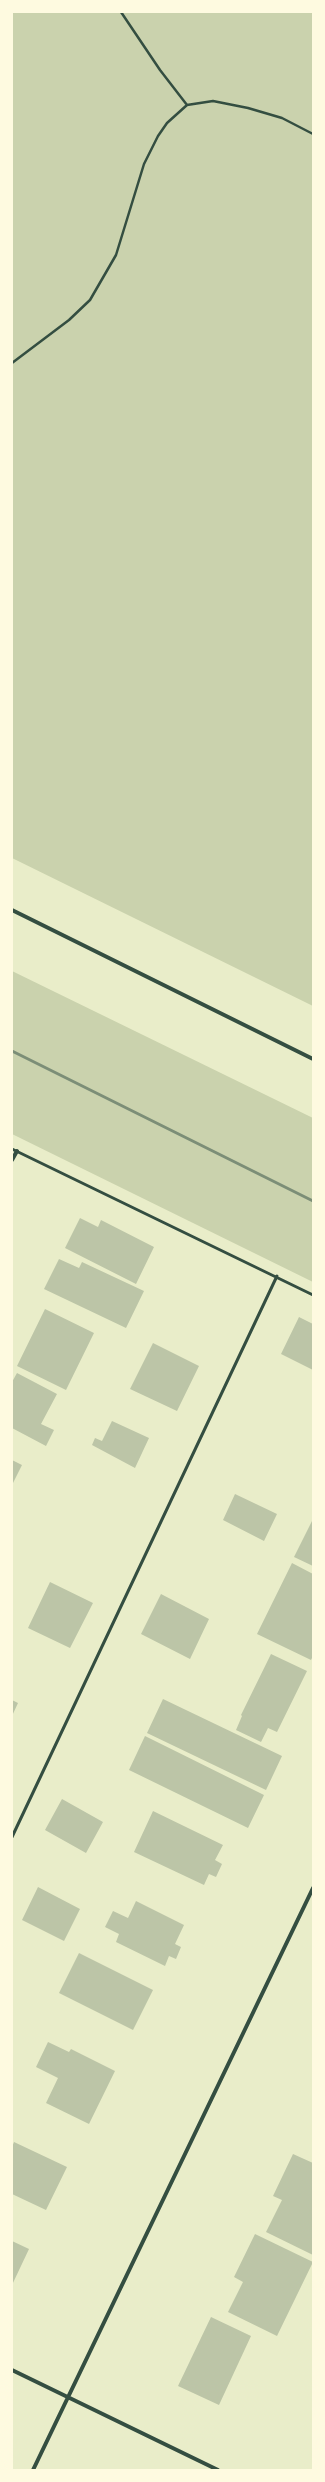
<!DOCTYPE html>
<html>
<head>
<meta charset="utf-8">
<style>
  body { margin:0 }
  #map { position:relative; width:325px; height:2482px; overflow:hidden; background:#e9edc9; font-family:Raleway,sans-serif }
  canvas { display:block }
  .frame { position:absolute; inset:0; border:13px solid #fefae0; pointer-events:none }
</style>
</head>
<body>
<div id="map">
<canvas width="325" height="2482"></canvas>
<div class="frame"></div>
</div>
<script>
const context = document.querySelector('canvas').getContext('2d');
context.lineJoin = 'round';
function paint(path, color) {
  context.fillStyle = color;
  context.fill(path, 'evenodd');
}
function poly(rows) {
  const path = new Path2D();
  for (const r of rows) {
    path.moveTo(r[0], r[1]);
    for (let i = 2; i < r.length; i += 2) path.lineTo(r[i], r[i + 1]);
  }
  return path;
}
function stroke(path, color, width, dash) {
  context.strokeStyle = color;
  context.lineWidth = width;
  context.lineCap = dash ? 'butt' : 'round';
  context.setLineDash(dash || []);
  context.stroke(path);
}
const green = poly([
  [12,12,313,12,313,1006,12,858],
  [12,971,313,1118,313,1282,12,1134]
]);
const building = poly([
  [80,1218,98,1227,101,1220,154,1247,136,1284,65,1248],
  [59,1259,79,1268,82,1262,144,1291,126,1328,44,1289],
  [45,1309,94,1333,66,1390,17,1366],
  [299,1317,313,1324,313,1370,281,1354],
  [153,1343,199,1366,177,1411,130,1389],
  [17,1373,57,1394,41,1424,54,1430,46,1446,12,1428,12,1382],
  [112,1421,149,1438,135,1468,92,1445,95,1438,102,1441],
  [12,1460,22,1465,12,1485],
  [235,1494,277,1514,264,1541,223,1520],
  [313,1519,313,1566,294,1557],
  [292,1563,313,1574,313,1656,311,1660,257,1634],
  [50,1582,93,1603,70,1648,28,1628],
  [161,1594,209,1619,190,1659,141,1634],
  [271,1654,307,1671,277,1732,268,1728,261,1742,236,1730,242,1716,241,1715],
  [163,1699,282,1756,266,1790,147,1733],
  [12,1700,18,1703,12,1716],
  [145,1736,264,1795,248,1828,129,1770],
  [62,1799,103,1822,86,1853,45,1830],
  [153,1811,223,1845,215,1860,222,1864,216,1877,209,1874,204,1885,134,1852],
  [38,1887,80,1909,64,1941,22,1920],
  [136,1901,184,1925,175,1944,181,1947,176,1959,169,1956,165,1966,116,1942,119,1934,105,1927,113,1911,128,1918],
  [79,1953,153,1990,133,2030,59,1993],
  [48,2042,69,2052,71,2049,115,2071,89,2124,46,2103,58,2078,36,2067],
  [14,2142,67,2167,46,2210,12,2194,12,2147],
  [293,2154,313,2163,313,2255,266,2232,282,2200,273,2196],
  [255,2234,313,2262,277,2336,228,2312,243,2282,234,2277],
  [12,2241,29,2249,12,2285],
  [211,2317,251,2336,219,2405,178,2386]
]);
const path = poly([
  [121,12,160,70,187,105,213,101,248,108,282,118,313,134],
  [12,363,69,320,90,300,116,255,144,164,158,136,167,123,187,105]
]);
const service = poly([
  [12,1149,313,1295],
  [12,1837,277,1276]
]);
const minor = poly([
  [12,910,313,1059],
  [12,1160,17,1151],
  [12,2370,218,2470],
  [33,2470,313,1888]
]);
const rail = poly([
  [12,1051,313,1201]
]);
paint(green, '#cad2ad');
paint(building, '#bcc5a7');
stroke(path, '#344e41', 2.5);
stroke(service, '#344e41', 3);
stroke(minor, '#344e41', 4);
stroke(rail, '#7c8e77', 3);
</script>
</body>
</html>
